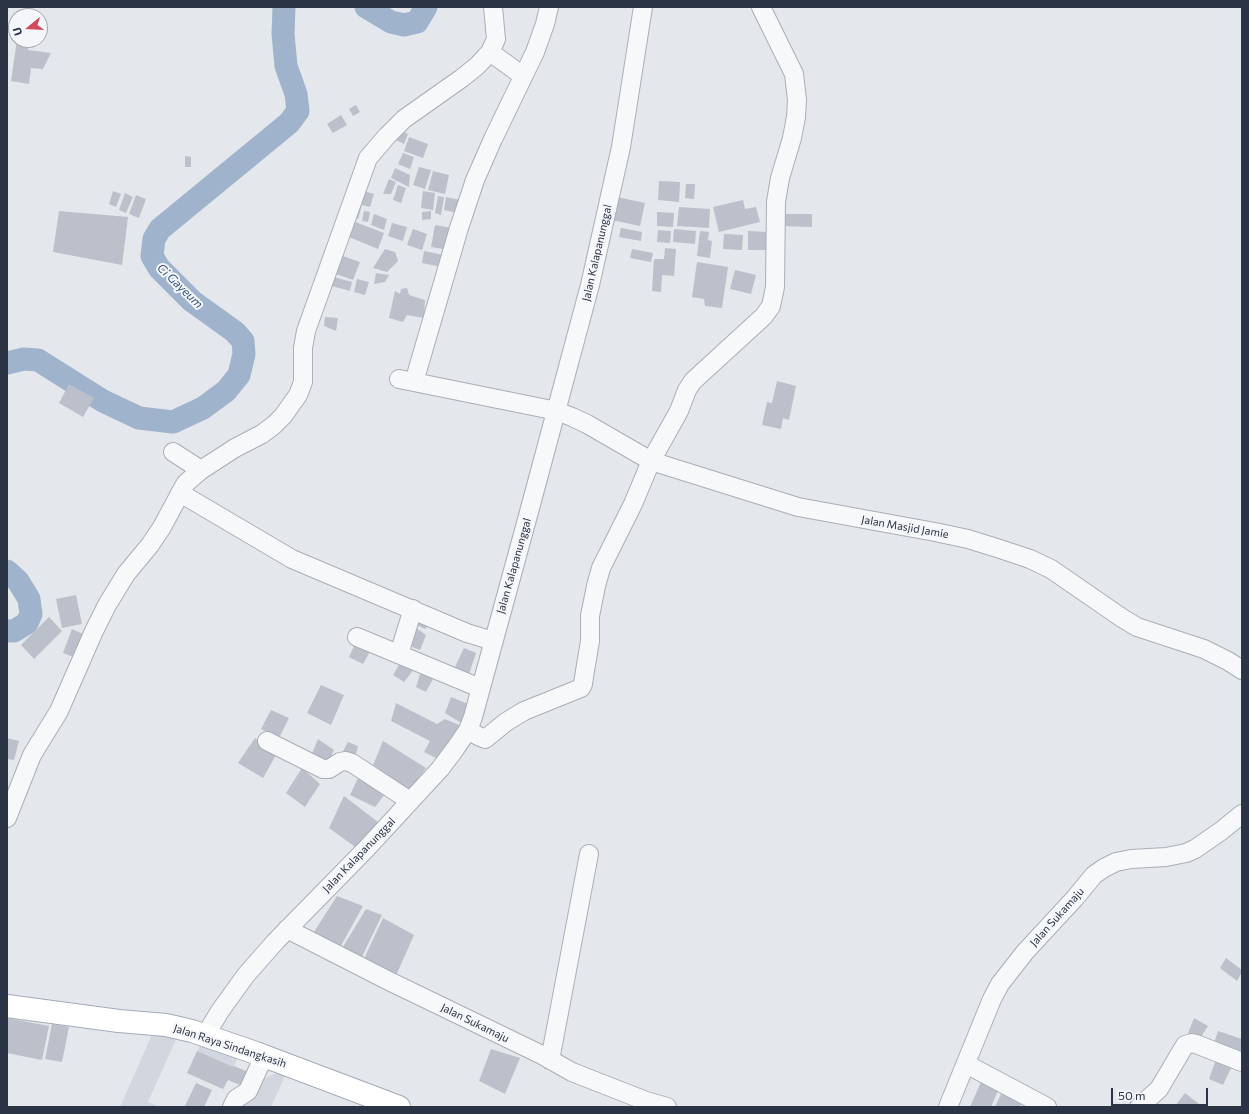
<!DOCTYPE html>
<html>
<head>
<meta charset="utf-8">
<style>
  body { margin:0 }
  #map { position:relative; width:1249px; height:1114px; overflow:hidden; background:#e4e7ec; font-family:Commissioner,sans-serif }
  canvas { display:block }
  .frame { position:absolute; inset:0; border:8px solid #2b3445; pointer-events:none }
  .north { position:absolute; left:8px; top:8px; width:40px; height:40px; box-sizing:border-box; background:#f4f6f9; border:1px solid #a4a8b1; border-radius:50%; rotate:252deg; font-size:11px; font-weight:700; line-height:16px; text-align:center; color:#2b3445 }
  .north::after { content:''; display:block; margin:auto; width:14px; height:18px; background:#d1495b; clip-path:polygon(50% 0,100% 100%,50% 72%,0 100%) }
  .scale { position:absolute; left:1111px; top:1088px; width:97px; height:18px; box-sizing:border-box; border:2px solid #2b3445; border-top:0; padding-left:5px; font-size:12px; line-height:14px; white-space:nowrap; color:#2b3445; -webkit-text-stroke:3px #f4f6f9; paint-order:stroke }
</style>
</head>
<body>
<div id="map">
<canvas width="1249" height="1114"></canvas>
<div class="frame"></div>
<div class="north">U</div>
<div class="scale">50 m</div>
</div>
<script>
const context = document.querySelector('canvas').getContext('2d');
context.lineJoin = 'round';
function paint(path, color) {
  context.fillStyle = color;
  context.fill(path, 'evenodd');
}
function poly(rows) {
  const path = new Path2D();
  for (const r of rows) {
    path.moveTo(r[0], r[1]);
    for (let i = 2; i < r.length; i += 2) path.lineTo(r[i], r[i + 1]);
  }
  return path;
}
function stroke(path, color, width, dash) {
  context.strokeStyle = color;
  context.lineWidth = width;
  context.lineCap = dash ? 'butt' : 'round';
  context.setLineDash(dash || []);
  context.stroke(path);
}
function label(font, color, halo, rows, align = 'center') {
  context.font = font + ' Commissioner,sans-serif';
  context.lineWidth = 4;
  context.setLineDash([]);
  context.textBaseline = 'middle';
  context.strokeStyle = halo;
  context.fillStyle = color;
  for (const [text, x, y, turn = 0] of rows) {
    context.save();
    context.translate(x, y);
    context.rotate((+turn || 0) * Math.PI / 180);
    context.textAlign = isNaN(turn) ? turn : align;
    if (halo) context.strokeText(text, 0, 0);
    context.fillText(text, 0, 0);
    context.restore();
  }
}
const built = poly([
  [154,1030,178,1035,148,1102,159,1107,120,1107],
  [201,1043,238,1057,223,1089,187,1073],
  [279,1073,285,1076,271,1107,243,1107,251,1090,261,1080,274,1074]
]);
const river = poly([
  [366,7,391,22,404,25,417,22,426,7],
  [7,363,24,359,38,360,103,401,139,418,173,422,203,408,226,391,239,375,244,354,243,341,235,332,192,301,159,268,152,256,154,239,160,229,289,123,298,111,296,94,286,66,283,34,284,7],
  [7,571,18,581,29,599,31,614,27,623,14,631,7,631]
]);
const building = poly([
  [17,40,29,40,28,50,51,53,43,69,31,68,29,84,11,81],
  [356,105,360,112,353,116,349,109],
  [341,115,347,125,333,133,327,124],
  [398,129,408,134,404,144,394,139],
  [409,137,428,144,423,158,404,151],
  [403,153,414,157,410,169,398,164],
  [185,156,191,157,191,167,185,167],
  [419,167,431,170,425,189,413,185],
  [395,168,410,175,409,187,391,178],
  [433,171,449,175,445,194,428,190],
  [389,179,396,182,391,194,383,194],
  [659,181,680,182,679,202,658,200],
  [686,184,695,184,694,199,685,198],
  [398,185,406,188,401,203,393,200],
  [360,190,374,194,370,207,362,205,358,219,352,216],
  [113,191,121,194,116,207,109,204],
  [423,191,435,193,433,210,421,208],
  [125,193,133,197,126,213,119,210],
  [136,195,146,199,139,218,129,214],
  [438,196,444,197,441,215,435,213],
  [446,197,460,200,458,213,444,210],
  [617,197,645,203,640,226,612,220],
  [743,200,745,209,756,207,760,222,719,232,713,207],
  [679,207,710,209,709,228,677,226],
  [59,211,128,217,122,265,53,252],
  [364,211,370,212,368,222,362,221],
  [431,211,431,219,422,220,422,212],
  [657,212,674,213,673,227,657,226],
  [374,214,387,219,384,230,371,225],
  [782,214,812,214,812,227,782,226],
  [350,220,384,233,378,249,344,235],
  [392,223,407,227,403,241,388,236],
  [435,225,452,228,449,250,431,247],
  [621,228,642,232,641,241,619,237],
  [413,229,427,234,422,250,407,245],
  [674,229,696,231,695,244,673,242],
  [658,230,671,231,670,243,657,242],
  [700,231,709,232,708,240,712,241,710,258,697,256],
  [748,231,769,232,769,250,748,250],
  [724,234,743,235,742,250,723,249],
  [665,248,676,249,674,276,662,275,661,292,652,291,654,259,664,259],
  [385,249,395,252,398,261,387,272,373,268],
  [632,249,653,253,651,262,630,258],
  [424,251,444,255,442,267,422,263],
  [340,255,360,262,353,280,333,273],
  [697,262,728,267,722,308,705,306,704,299,692,297],
  [735,270,756,275,751,294,730,289],
  [376,273,389,275,385,282,374,284],
  [330,276,352,282,350,291,328,285],
  [357,279,369,282,365,295,354,292],
  [407,288,409,295,425,300,424,318,407,315,403,322,389,318,395,291,400,294,401,289],
  [325,317,338,318,336,331,324,326],
  [777,381,796,386,789,420,783,418,781,429,762,425,767,402,772,403],
  [69,384,94,398,83,417,59,403],
  [76,595,82,624,62,628,56,599],
  [420,614,432,622,425,629,415,624],
  [49,617,62,631,34,659,21,645],
  [413,626,426,635,420,650,407,645],
  [72,629,85,635,76,658,63,653],
  [355,644,372,648,363,664,349,657],
  [464,648,476,653,468,677,454,669],
  [400,663,415,668,404,682,393,675],
  [421,671,434,677,426,692,416,687],
  [321,685,344,695,331,725,307,713],
  [451,697,468,704,461,723,445,713],
  [396,703,437,724,445,719,459,725,440,760,424,752,430,741,391,721],
  [271,710,289,718,279,738,261,729],
  [7,738,19,741,14,760,7,759],
  [255,738,276,755,263,778,238,763],
  [318,739,334,750,326,766,311,756],
  [383,741,426,768,409,791,373,765],
  [348,742,358,746,354,761,341,755],
  [302,768,320,784,305,807,286,793],
  [359,776,385,794,375,807,350,795],
  [344,796,378,822,358,849,329,828],
  [337,896,363,906,338,951,312,935],
  [366,909,382,915,360,961,341,950],
  [383,918,414,935,394,980,362,963],
  [1226,958,1242,970,1242,972,1237,981,1220,968],
  [7,1018,49,1026,42,1060,7,1053],
  [1194,1018,1208,1026,1199,1040,1187,1036],
  [52,1024,69,1027,62,1062,45,1059],
  [1218,1031,1242,1039,1242,1056,1213,1046],
  [491,1049,520,1058,505,1094,479,1081],
  [197,1051,233,1067,234,1066,253,1074,247,1088,228,1080,223,1089,187,1073],
  [1216,1059,1232,1066,1223,1085,1209,1079],
  [982,1080,999,1088,991,1107,970,1107],
  [196,1083,212,1090,204,1107,185,1106],
  [1185,1093,1199,1104,1203,1107,1176,1107,1175,1106],
  [1001,1094,1022,1102,1020,1107,995,1107]
]);
const minor = poly([
  [490,52,523,76],
  [399,379,557,411,572,417,587,424,651,461,798,507,935,532,968,539,1000,549,1030,559,1051,569,1122,618,1137,627,1204,649,1228,661,1242,670],
  [414,382,459,228,475,180,493,139,535,52,545,24,549,7],
  [173,452,201,470],
  [180,493,292,559,467,633,493,641],
  [357,637,480,688],
  [399,654,413,609],
  [468,730,480,737,485,739,506,722,524,711,581,688,583,684,585,671,590,641,590,616,596,586,601,568,633,504,651,461,679,411,687,390,693,381,764,316,771,306,775,287,776,202,780,178,792,138,796,117,797,100,794,74,761,7],
  [267,741,323,769,329,769,340,762,346,761,352,763,410,801],
  [7,818,32,755,59,711,94,631,107,605,126,574,150,545,162,527,183,488,186,483,201,470,235,448,262,434,274,425,283,416,298,395,303,382,303,348,306,331,368,158,387,136,404,119,462,78,477,66,490,52,496,39,493,7],
  [287,929,389,981,542,1055,572,1072,646,1101,667,1107],
  [205,1036,220,1011,246,975,275,942,367,848,440,769,455,749,468,730,473,717,529,512,590,285,621,147,643,7],
  [550,1060,589,854],
  [966,1064,1047,1107],
  [232,1107,236,1099,248,1091,264,1056],
  [948,1107,992,999,1000,984,1025,952,1075,898,1094,875,1104,868,1116,862,1131,859,1166,857,1186,853,1195,849,1221,831,1242,814],
  [1139,1107,1159,1089,1185,1045,1192,1043,1196,1044,1242,1062]
]);
const major = poly([
  [7,1006,119,1021,166,1025,192,1031,256,1053,399,1107]
]);
const streetNames = [
  ["Jalan Kalapanunggal",597,253,-77],
  ["Jalan Masjid Jamie",905,527,10],
  ["Jalan Kalapanunggal",514,566,-74],
  ["Jalan Kalapanunggal",359,855,-46],
  ["Jalan Sukamaju",1057,917,-48],
  ["Jalan Sukamaju",475,1023,26],
  ["Jalan Raya Sindangkasih",230,1046,18]
];
const waterNames = [
  ["Ci Gayeum",180,286,44]
];
paint(built, '#d2d6de');
stroke(river, '#9fb4cc', 23);
paint(building, '#bbc0ca');
stroke(minor, '#a9aeb7', 20);
stroke(major, '#a3abb8', 24);
stroke(minor, '#f7f8fa', 18);
stroke(major, '#fff', 22);
label('11px', '#2b3445', '#f4f6f9', streetNames);
label('italic 12px', '#34527a', '#f4f6f9', waterNames);
</script>
</body>
</html>
